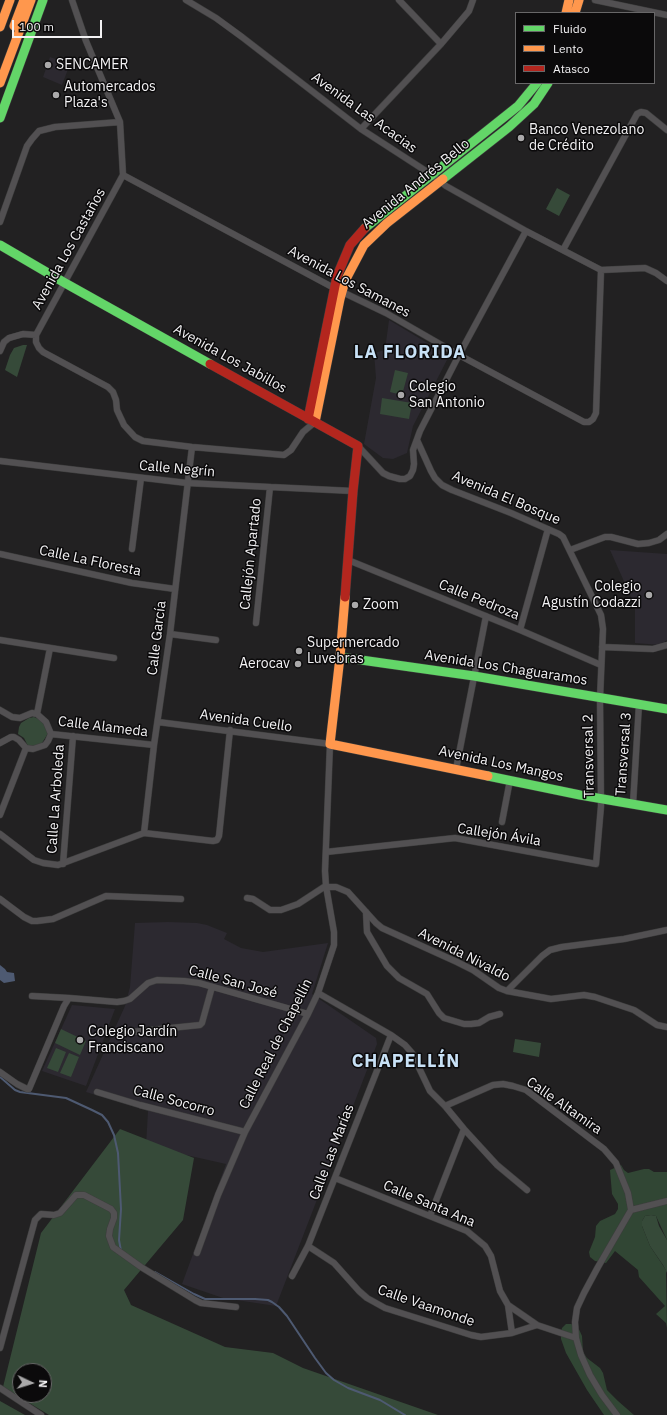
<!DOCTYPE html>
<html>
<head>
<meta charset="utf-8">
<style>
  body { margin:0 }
  #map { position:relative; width:667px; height:1415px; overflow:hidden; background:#222122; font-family:"IBM Plex Sans",sans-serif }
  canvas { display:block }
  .legend { position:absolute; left:515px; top:12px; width:140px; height:72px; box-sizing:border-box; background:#0b0a0b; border:1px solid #686768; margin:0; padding:5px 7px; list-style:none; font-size:12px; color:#f3f2f4 }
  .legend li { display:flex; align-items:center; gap:8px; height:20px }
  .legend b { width:20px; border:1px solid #686768 }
  .north { position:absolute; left:12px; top:1363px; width:40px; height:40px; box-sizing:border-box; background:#0b0a0b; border:1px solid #686768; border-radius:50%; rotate:94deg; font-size:11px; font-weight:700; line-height:16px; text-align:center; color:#f3f2f4 }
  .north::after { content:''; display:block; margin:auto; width:14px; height:18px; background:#aaa9aa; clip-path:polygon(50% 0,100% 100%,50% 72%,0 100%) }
  .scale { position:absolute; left:12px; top:20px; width:90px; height:18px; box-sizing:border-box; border:2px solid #f3f2f4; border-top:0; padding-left:5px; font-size:12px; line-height:14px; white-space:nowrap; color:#f3f2f4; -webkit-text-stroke:3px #0b0a0b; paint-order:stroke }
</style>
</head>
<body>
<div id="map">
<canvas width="667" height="1415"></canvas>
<ul class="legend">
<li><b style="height:5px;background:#63d668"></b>Fluido</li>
<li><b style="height:5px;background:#ff974d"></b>Lento</li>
<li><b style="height:5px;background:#b3261e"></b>Atasco</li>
</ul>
<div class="north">N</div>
<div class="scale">100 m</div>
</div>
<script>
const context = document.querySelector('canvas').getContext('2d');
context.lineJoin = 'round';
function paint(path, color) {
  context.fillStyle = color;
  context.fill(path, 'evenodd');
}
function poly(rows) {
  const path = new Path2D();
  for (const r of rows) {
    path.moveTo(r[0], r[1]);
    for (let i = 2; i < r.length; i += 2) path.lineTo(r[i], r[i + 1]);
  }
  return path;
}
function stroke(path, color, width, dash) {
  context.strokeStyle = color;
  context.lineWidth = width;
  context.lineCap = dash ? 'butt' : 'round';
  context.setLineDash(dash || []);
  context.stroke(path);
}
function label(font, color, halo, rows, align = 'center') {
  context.font = font + ' "IBM Plex Sans",sans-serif';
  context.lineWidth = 3;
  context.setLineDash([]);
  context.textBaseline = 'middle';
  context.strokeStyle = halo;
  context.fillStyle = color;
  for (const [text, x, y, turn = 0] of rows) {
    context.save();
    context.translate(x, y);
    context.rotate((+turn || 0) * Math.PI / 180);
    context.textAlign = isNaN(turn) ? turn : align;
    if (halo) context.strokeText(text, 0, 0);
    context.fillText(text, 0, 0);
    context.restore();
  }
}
const built = poly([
  [50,57,70,64,62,85,43,77],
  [389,320,449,356,413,426,407,453,393,459,383,458,364,444,376,378,374,353,385,350],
  [610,550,667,554,667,640,660,645,635,643,635,606],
  [168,922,197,923,207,925,227,933,224,939,241,948,263,952,328,943,312,994,376,1038,377,1044,276,1306,223,1298,182,1284,226,1164,146,1146,148,1111,86,1092,125,1006,130,987,135,923],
  [72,1005,115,1009,86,1086,42,1071]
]);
const green = poly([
  [557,188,570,195,559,216,546,209],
  [23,345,27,345,17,377,5,370,10,355,14,348],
  [395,370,408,373,402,395,390,392],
  [382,398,412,403,409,419,380,414],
  [34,717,43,721,47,730,47,735,42,743,33,747,28,746,24,738,18,734,19,727,21,723,29,718],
  [61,1029,86,1041,80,1055,55,1043],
  [515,1039,541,1043,539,1057,513,1052],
  [56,1048,66,1052,58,1072,47,1068],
  [69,1053,79,1057,71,1077,60,1073],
  [120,1129,194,1158,183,1220,124,1290,131,1305,225,1347,273,1353,303,1368,438,1415,49,1415,3,1387,41,1233],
  [20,1371,44,1371,44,1395,20,1395],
  [651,1215,656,1216,659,1226,667,1240,667,1273,663,1265,650,1246,642,1226,642,1221,645,1216],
  [0,1401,25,1415,0,1415]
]);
const forest = poly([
  [621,1165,624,1170,628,1173,644,1169,649,1169,654,1172,667,1172,667,1240,656,1216,651,1215,645,1216,642,1221,642,1226,650,1246,666,1270,667,1328,666,1323,656,1314,665,1306,639,1277,638,1270,615,1251,606,1263,595,1261,590,1257,589,1252,595,1237,596,1226,600,1221,615,1214,618,1209,618,1204,612,1194,610,1170],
  [566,1324,571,1324,578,1327,582,1336,583,1352,587,1358,600,1368,603,1373,607,1390,618,1401,634,1415,604,1415,587,1390,566,1353,561,1339,561,1332,562,1328]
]);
const water = poly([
  [0,965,5,969,7,972,14,973,15,981,4,983,0,980]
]);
const stream = poly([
  [0,1077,15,1090,20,1092,66,1098,92,1110,102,1115,108,1122,114,1135,118,1153,121,1209,119,1240,121,1251],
  [155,1272,194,1294,205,1299,255,1299,268,1300,272,1302,279,1307,287,1316,315,1358,326,1373,334,1380,348,1388,380,1400,405,1415]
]);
const street = poly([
  [72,0,86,41,120,122,123,175,334,288,386,313,459,355,584,422,589,422,593,419,596,413,601,270],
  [186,0,216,18,242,37,361,129,432,175,446,186,526,231,601,270,645,268,656,273,667,281],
  [399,0,441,44],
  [595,0,667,15],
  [361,129,441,44,469,11,473,0],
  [0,222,27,146,32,139,39,131,55,127,120,122],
  [563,250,637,114,641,112,646,113,667,130],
  [36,335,36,342,39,348,43,352,108,387,113,392,116,400,117,410,124,425,135,437,143,441,192,447,284,455,291,450,303,432,315,422],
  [36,335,123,175],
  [0,351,4,342,9,338,23,334,36,335],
  [358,446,383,473,389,476,400,479,405,479,410,476,413,470,414,464,413,450,420,431,459,355,526,231],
  [0,461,187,483,353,491],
  [132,549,141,478],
  [570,550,605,537,611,537,638,544,649,543,659,540,667,534],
  [0,554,132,583,175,589],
  [348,560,520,630,601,665],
  [256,623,270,487],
  [520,630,548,529],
  [170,634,216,640],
  [0,640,114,658],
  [602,647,653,649,667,645],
  [0,710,12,717,20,718,32,713,37,714,46,722,51,734,154,745],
  [37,714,50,648],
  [158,722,330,744,325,871,326,886,334,932,334,945,318,993,308,1014,245,1132,218,1195,197,1253],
  [0,743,11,737,14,737,19,740,26,748,33,749,45,745,48,741,51,734],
  [456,769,486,616],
  [633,804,639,704],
  [0,815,26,748],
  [502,822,510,780],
  [144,833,154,745,170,634,192,447],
  [0,834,34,860,43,863,58,865,144,833,213,841,217,840,219,836,230,730],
  [326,852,455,838,596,864,601,806,600,698,603,629,601,615,563,537,559,534,511,513,452,490,442,485,435,478,431,471,417,440],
  [63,864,73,736],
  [247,898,253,899,270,910,281,910,298,904,324,887,336,887,348,892,376,923,382,928,457,962,473,970,499,988,507,991,551,999,584,995,595,997,634,1010,657,1025,667,1027],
  [0,899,24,917,32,921,37,921,53,919,106,896,181,899],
  [366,912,367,932,387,966,399,978,427,994,439,1013,444,1018,464,1024,471,1024,479,1023,489,1017,500,1014],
  [507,991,542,956,550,950,562,947,624,939,667,930],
  [318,993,391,1035,405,1045,412,1053,430,1091,445,1106,464,1129,497,1165,527,1190],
  [32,996,69,998],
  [121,1032,131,1032,200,1025,202,1023,212,987],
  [0,1072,17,1084,27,1089,29,1089,64,1006,69,998,117,1002,124,1001,130,999,148,983,157,980,184,981,199,983,308,1014],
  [97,1092,140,1105,245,1132],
  [445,1106,493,1085,503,1084,513,1086,526,1090,604,1149,616,1163,628,1193,631,1210,598,1267,584,1293,577,1308,575,1322,576,1338,581,1355,590,1375,602,1395,617,1415],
  [335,1178,467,1231,485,1246,491,1256,500,1291,508,1305,537,1325],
  [631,1210,667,1201],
  [430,1216,464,1129],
  [308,1246,334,1263,359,1291,367,1298,385,1308,471,1335,481,1337,512,1333,537,1325,576,1338],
  [292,1276,308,1246,391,1035],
  [508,1305,512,1333],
  [0,1348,35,1220,41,1214,54,1215,60,1213,76,1195,84,1195,111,1209,114,1213,114,1218,110,1229,109,1236,113,1247,141,1267,195,1300,201,1303,236,1307],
  [0,1388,41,1415]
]);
const fast = poly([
  [0,118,43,0],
  [443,179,509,127,534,104,548,83],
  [365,228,518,106,537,83],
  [0,245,65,283,210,364],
  [340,657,474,676,667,709],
  [488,776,580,795,667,810]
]);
const slow = poly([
  [566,13,569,0],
  [575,13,579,0],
  [14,26,24,0],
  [0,27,10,0],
  [0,83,31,0],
  [315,422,340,299,345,281,364,245,387,223,443,179],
  [345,597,340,657,330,744,488,776]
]);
const jam = poly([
  [210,364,358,446,353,491,345,597],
  [308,419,337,276,350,245,365,228]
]);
const markers = [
  [48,65,4,"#aaa9aa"],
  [56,95,4,"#aaa9aa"],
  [521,138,4,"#aaa9aa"],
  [401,395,4,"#aaa9aa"],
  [649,595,4,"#aaa9aa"],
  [355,605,4,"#aaa9aa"],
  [299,651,4,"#aaa9aa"],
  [298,664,4,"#aaa9aa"],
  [80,1040,4,"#aaa9aa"]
];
const poiNames = [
  ["SENCAMER",56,65],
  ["Automercados",64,87],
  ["Plaza's",64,103],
  ["Banco Venezolano",529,130],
  ["de Crédito",529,146],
  ["Colegio",409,387],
  ["San Antonio",409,403],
  ["Colegio",641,587,"right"],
  ["Agustín Codazzi",641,603,"right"],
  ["Zoom",363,605],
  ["Supermercado",307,643],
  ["Luvebras",307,659],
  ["Aerocav",290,664,"right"],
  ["Colegio Jardín",88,1032],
  ["Franciscano",88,1048]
];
const streetNames = [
  ["Avenida Las Acacias",364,113,36],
  ["Avenida Andrés Bello",416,184,-39],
  ["Avenida Los Castaños",69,249,-61],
  ["Avenida Los Samanes",349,282,28],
  ["Avenida Los Jabillos",230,359,29],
  ["Calle Negrín",177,469,5],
  ["Avenida El Bosque",506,498,23],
  ["Callejón Apartado",251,554,-84],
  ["Calle La Floresta",90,561,12],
  ["Calle Pedroza",479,600,22],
  ["Calle García",157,638,-83],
  ["Avenida Los Chaguaramos",506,668,9],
  ["Avenida Cuello",246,721,8],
  ["Calle Alameda",103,727,7],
  ["Transversal 3",624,754,-86],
  ["Transversal 2",589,756,-91],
  ["Avenida Los Mangos",501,764,12],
  ["Calle La Arboleda",56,799,-86],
  ["Callejón Ávila",499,835,9],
  ["Avenida Nivaldo",464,955,27],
  ["Calle San José",233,982,15],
  ["Calle Real de Chapellín",276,1044,-63],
  ["Calle Socorro",174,1101,15],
  ["Calle Altamira",564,1106,35],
  ["Calle Las Marías",332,1152,-69],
  ["Calle Santa Ana",429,1204,23],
  ["Calle Vaamonde",426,1306,19]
];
const districtNames = [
  ["LA FLORIDA",410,353],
  ["CHAPELLÍN",406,1062]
];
paint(built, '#2c2930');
paint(green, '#364a39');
paint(forest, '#314634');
paint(water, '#4e5a72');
stroke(stream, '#4e5a72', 2);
stroke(street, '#3d3d3d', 7);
stroke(fast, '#3d3d3d', 10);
stroke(slow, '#3d3d3d', 10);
stroke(jam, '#3d3d3d', 10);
stroke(street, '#525052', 6);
stroke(fast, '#63d668', 9);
stroke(slow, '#ff974d', 9);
stroke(jam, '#b3261e', 9);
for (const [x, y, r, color] of markers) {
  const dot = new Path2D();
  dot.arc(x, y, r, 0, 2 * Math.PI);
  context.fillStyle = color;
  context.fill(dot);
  stroke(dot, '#0b0a0b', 1.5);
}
label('14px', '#f3f2f4', '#0b0a0b', poiNames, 'left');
label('14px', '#f3f2f4', '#0b0a0b', streetNames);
context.letterSpacing = '1px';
label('bold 18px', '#c8e1f6', '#0b0a0b', districtNames);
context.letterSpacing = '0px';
</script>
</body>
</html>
